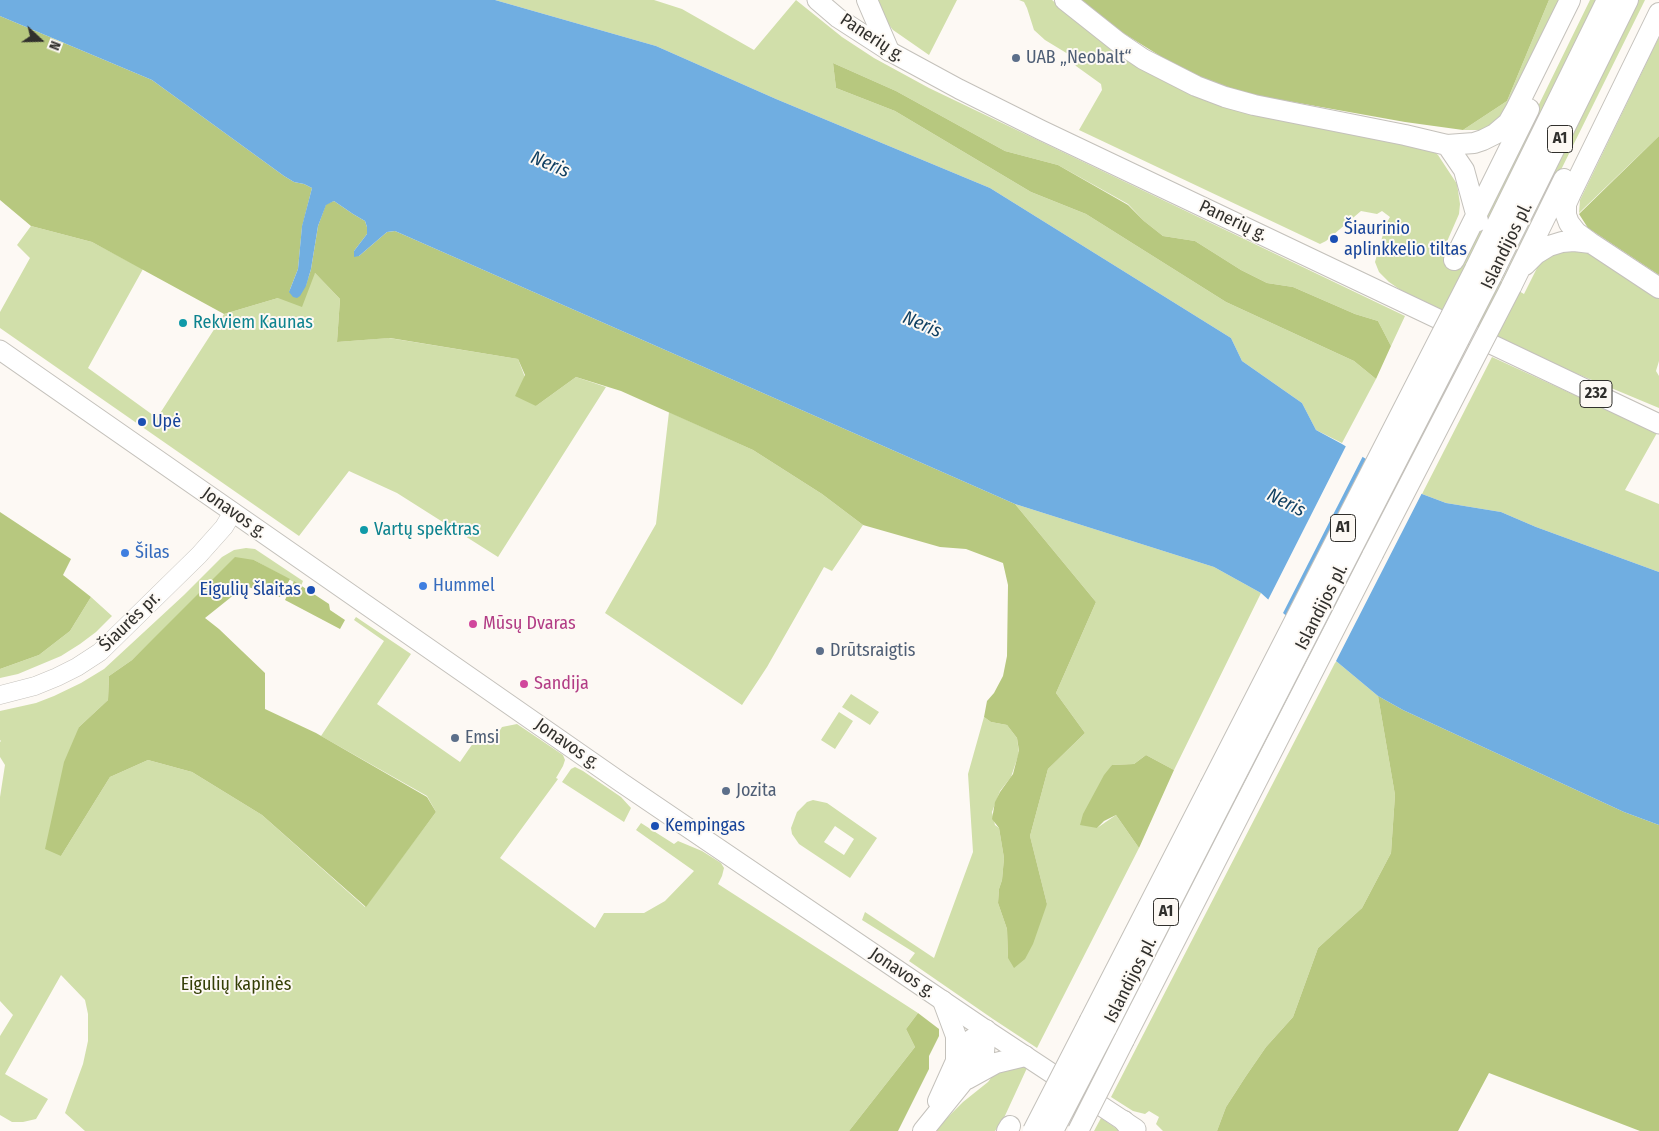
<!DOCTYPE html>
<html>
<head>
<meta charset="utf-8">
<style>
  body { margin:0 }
  #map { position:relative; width:1659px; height:1131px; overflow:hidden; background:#fdf9f4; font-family:"Fira Sans Condensed",sans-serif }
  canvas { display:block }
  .north { position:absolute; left:15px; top:15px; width:50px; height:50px; -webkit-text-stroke:4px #fdf9f4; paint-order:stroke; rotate:111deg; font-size:14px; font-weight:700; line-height:20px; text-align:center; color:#31302d }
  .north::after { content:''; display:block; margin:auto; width:18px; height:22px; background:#31302d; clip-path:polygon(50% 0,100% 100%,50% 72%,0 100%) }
</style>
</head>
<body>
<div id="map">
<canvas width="1659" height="1131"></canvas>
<div class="north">N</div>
</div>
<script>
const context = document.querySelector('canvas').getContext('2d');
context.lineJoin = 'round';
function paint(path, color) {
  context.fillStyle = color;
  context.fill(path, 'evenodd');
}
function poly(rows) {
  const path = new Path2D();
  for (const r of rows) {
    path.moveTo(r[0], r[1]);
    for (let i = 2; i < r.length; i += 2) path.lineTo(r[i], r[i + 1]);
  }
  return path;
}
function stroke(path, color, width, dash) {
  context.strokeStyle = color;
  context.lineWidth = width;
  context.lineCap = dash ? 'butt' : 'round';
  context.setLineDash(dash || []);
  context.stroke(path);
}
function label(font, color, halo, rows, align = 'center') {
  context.font = font + ' "Fira Sans Condensed",sans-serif';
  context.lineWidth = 4;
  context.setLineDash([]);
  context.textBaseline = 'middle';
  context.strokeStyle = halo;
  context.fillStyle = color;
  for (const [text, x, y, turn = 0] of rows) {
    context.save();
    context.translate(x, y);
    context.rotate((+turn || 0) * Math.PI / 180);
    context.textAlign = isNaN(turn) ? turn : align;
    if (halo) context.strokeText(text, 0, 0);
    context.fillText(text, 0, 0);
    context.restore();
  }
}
const green = poly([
  [495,0,654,0,682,9,754,50,796,0,842,37,874,58,929,88,1405,316,1391,346,1378,321,1355,314,1293,287,1267,283,1241,270,1195,241,1163,236,1144,221,1128,204,1058,165,1005,151,896,91,833,63,836,88,895,111,1031,192,1086,214,1226,302,1354,361,1376,379,1342,443,1316,430,1302,403,1242,361,1231,338,990,188,776,99,656,46],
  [872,0,957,0,929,55,893,30,878,11],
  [1019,0,1052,0,1120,55,1156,77,1189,94,1430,148,1438,155,1457,184,1460,204,1459,214,1442,253,1461,264,1590,0,1596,0,1485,274,1501,282,1639,0,1645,0,1505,283,1524,294,1538,266,1546,256,1556,251,1585,249,1659,296,1659,361,1656,371,1659,376,1659,408,1556,365,1402,291,1389,282,1379,272,1375,262,1386,224,1390,217,1382,211,1377,214,1361,211,1326,241,1320,244,1079,130,1102,90,1101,84,1076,66,1068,54,1045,40,1034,30,1027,8,1024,2],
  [1549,0,1563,0,1507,113,1484,130,1463,130,1507,101],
  [1659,37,1659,136,1579,213,1580,200],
  [31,226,92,242,143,269,88,368,157,418,224,314,278,298,315,273,340,299,337,342,389,338,518,359,536,406,576,377,606,387,498,557,397,493,349,471,299,536,0,328,0,312,30,258,17,245],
  [1492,357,1657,433,1625,490,1659,504,1659,572,1536,527,1501,512,1446,503,1422,494],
  [669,412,753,450,822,494,863,525,832,571,824,567,767,667,742,705,605,613,656,524],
  [1015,504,1214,567,1261,593,1174,770,1146,755,1134,764,1112,765,1097,828,1116,815,1139,848,1037,1048,993,1019,909,961,915,953,862,920,865,912,934,958,973,852,968,774,984,717,991,722,1007,725,1017,738,1019,753,1011,777,1000,791,992,812,995,825,999,828,1004,858,1002,880,999,889,998,903,1007,929,1008,958,1047,904,1030,836,1048,769,1085,733,1056,693,1096,602],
  [246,548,255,549,303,581,301,586,254,560,161,632,132,660,109,676,108,700,79,727,61,856,110,777,148,760,192,772,262,815,365,907,436,812,427,796,321,736,384,641,354,620,356,617,411,654,377,704,460,762,478,736,491,744,502,727,517,724,563,755,565,760,563,766,556,778,558,779,500,858,595,928,604,913,644,913,665,901,694,871,636,830,641,823,674,844,678,841,702,851,721,863,724,868,722,876,718,884,918,1013,906,1029,915,1047,849,1131,85,1131,65,1113,83,1064,88,1041,88,1014,85,1000,61,975,5,1074,48,1099,36,1119,23,1122,12,1122,0,1115,0,1036,13,1015,0,1001,0,797,5,765,0,757,0,742,1,741,0,740,0,711,36,703,54,696,81,683,104,669,184,595,222,557,234,550],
  [91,597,112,616,96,632,80,644,61,656,18,674,0,678,0,669,39,655,70,631],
  [1336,661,1378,696,1395,795,1391,853,1362,908,1318,948,1293,1017,1266,1047,1246,1076,1226,1107,1217,1131,1163,1131,1156,1124,1159,1117,1149,1111,1145,1114,1133,1111,1111,1097],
  [851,694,879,712,870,725,842,707],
  [839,712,853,721,835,749,821,740],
  [575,767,583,771,621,797,631,808,624,822,562,782,571,769],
  [813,800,827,803,877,838,850,878,799,844,792,834,791,828,797,812,807,802],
  [835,826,854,839,844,855,824,842],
  [1015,1065,1027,1068,1003,1120,995,1131,934,1131,963,1102,988,1082,994,1074],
  [1101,1118,1120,1131,1094,1131]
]);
const forest = poly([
  [1082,0,1549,0,1507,101,1463,130,1405,122,1237,92,1186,72,1115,28],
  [0,16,152,80,284,176,294,182,304,184,312,188,302,227,298,269,289,292,306,286,311,269,318,226,326,204,334,201,353,214,365,221,367,227,367,234,354,251,359,256,387,232,395,231,1015,504,1096,602,1056,693,1085,733,1048,769,1030,836,1047,904,1033,944,1025,959,1014,968,1008,958,1007,929,998,903,999,889,1002,880,1004,858,999,828,992,819,995,802,1000,792,1013,774,1019,751,1017,738,1007,725,991,722,984,717,987,701,994,693,1003,676,1007,656,1008,585,1003,563,966,549,940,547,863,525,822,494,753,450,621,391,576,377,536,406,515,396,525,375,518,359,390,338,337,342,340,299,315,273,302,307,278,298,224,314,92,242,31,226,0,200],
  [833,63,896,91,1005,151,1058,165,1128,205,1144,221,1163,236,1195,241,1241,270,1267,283,1293,287,1355,314,1378,321,1391,346,1376,379,1354,361,1226,302,1086,214,1031,192,895,111,836,88],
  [1659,136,1659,275,1588,228,1579,214],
  [0,512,71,559,63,575,91,597,70,631,39,655,0,669],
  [235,557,254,560,290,579,280,597,245,586,205,618,219,629,265,673,265,709,316,733,427,797,436,812,366,907,262,815,192,772,148,760,110,777,61,856,45,849,64,762,79,727,108,700,109,676,132,660],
  [294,581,329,604,330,610,345,620,340,629,285,600],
  [1378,696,1403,710,1624,812,1659,825,1659,1131,1640,1131,1489,1073,1458,1131,1217,1131,1226,1107,1246,1076,1266,1047,1293,1017,1318,948,1362,908,1391,853,1395,795],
  [1146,755,1174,770,1139,848,1116,815,1104,821,1097,828,1080,825,1083,814,1104,775,1112,765,1134,764],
  [918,1013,939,1029,939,1036,929,1056,929,1069,898,1131,849,1131,915,1047,906,1029]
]);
const water = poly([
  [0,0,495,0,656,46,776,99,990,188,1231,338,1242,361,1302,403,1316,430,1342,444,1422,494,1446,503,1501,512,1536,527,1659,572,1659,825,1624,812,1403,710,1378,696,1336,661,1261,593,1214,567,1015,504,395,231,387,232,359,256,354,257,354,251,367,234,367,227,365,221,353,214,334,201,326,205,318,226,311,269,306,286,300,296,297,298,293,297,289,292,298,269,302,226,312,188,304,184,294,182,284,176,152,80,0,16]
]);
const pier = poly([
  [1347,444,1364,454,1282,615,1267,602],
  [1404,479,1423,491,1335,663,1318,647]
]);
const secondary = poly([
  [0,695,35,686,57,677,77,667,100,652,199,555,224,527,233,512]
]);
const primary = poly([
  [817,0,838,18,889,51,959,89,1041,130,1659,424],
  [0,350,622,783,986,1030,1136,1129]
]);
const trunk = poly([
  [867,0,889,51],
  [1065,0,1118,42,1143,59,1196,86,1225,97,1254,105,1405,135,1447,145,1474,143,1483,140,1495,134,1508,123,1516,109,1570,0],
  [1659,13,1571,193,1566,204,1566,215,1569,223,1576,232,1591,243,1659,288],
  [1447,145,1464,170,1478,221],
  [1454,260,1529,109],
  [1525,265,1536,254,1549,246,1562,242,1574,241,1591,243],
  [1475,269,1607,0],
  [1491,277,1628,0],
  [1511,287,1564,179],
  [943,1001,956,1036,956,1061],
  [1090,1020,1210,786],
  [1106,1029,1226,794],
  [1124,1040,1373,554],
  [967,1079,996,1063,1025,1056],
  [938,1101,956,1061,968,1042,986,1030],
  [1124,1121,1132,1131],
  [923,1131,965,1079,984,1052,986,1030],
  [1007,1131,1010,1126]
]);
const trunkBridge = poly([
  [1373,554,1511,287],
  [1210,786,1475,269],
  [1226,794,1491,277],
  [1033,1131,1090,1020],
  [1053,1131,1106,1029],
  [1078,1131,1124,1040]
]);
const markers = [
  [1016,58,5,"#5c6f8a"],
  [1334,239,5,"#1a4fb4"],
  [183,323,5,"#0f9aa8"],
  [142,422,5,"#1a4fb4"],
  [364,530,5,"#0f9aa8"],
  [125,553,5,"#3f7fe0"],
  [423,586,5,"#3f7fe0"],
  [311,590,5,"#1a4fb4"],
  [473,624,5,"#d1479c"],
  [820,651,5,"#5c6f8a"],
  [524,684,5,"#d1479c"],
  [455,738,5,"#5c6f8a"],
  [726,791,5,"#5c6f8a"],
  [655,826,5,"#1a4fb4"]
];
const shields = [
  [1560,139,25],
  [1596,394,32],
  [1343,528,25],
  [1166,912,25]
];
const shieldNames = [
  ["A1",1560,139],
  ["232",1596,394],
  ["A1",1343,528],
  ["A1",1166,912]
];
const streetNames = [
  ["Panerių g.",872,38,33],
  ["Panerių g.",1233,221,25],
  ["Islandijos pl.",1507,246,-64],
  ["Jonavos g.",234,513,35],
  ["Islandijos pl.",1322,607,-63],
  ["Šiaurės pr.",130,622,-44],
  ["Jonavos g.",567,744,35],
  ["Jonavos g.",902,973,34],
  ["Islandijos pl.",1131,980,-63]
];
const serviceNames = [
  ["UAB „Neobalt“",1026,58],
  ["Drūtsraigtis",830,651],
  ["Emsi",465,738],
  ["Jozita",736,791]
];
const transitNames = [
  ["Šiaurinio",1344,229],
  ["aplinkkelio tiltas",1344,250],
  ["Upė",152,422],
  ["Eigulių šlaitas",301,590,"right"],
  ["Kempingas",665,826]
];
const cultureNames = [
  ["Rekviem Kaunas",193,323],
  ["Vartų spektras",374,530]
];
const shopNames = [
  ["Šilas",135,553],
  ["Hummel",433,586]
];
const hotelNames = [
  ["Mūsų Dvaras",483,624],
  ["Sandija",534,684]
];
const parkNames = [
  ["Eigulių kapinės",236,985]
];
const waterNames = [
  ["Neris",550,165,23],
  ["Neris",922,325,23],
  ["Neris",1286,503,27]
];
paint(green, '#d1dfaa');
paint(forest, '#b7c87f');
paint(water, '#70aee1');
paint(pier, '#fdf9f4');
stroke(secondary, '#c4c1bb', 19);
stroke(primary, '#c4c1bb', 21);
stroke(trunk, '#c4c1bb', 22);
stroke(secondary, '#fff', 18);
stroke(primary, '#fff', 19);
stroke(trunk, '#fff', 20);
stroke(trunkBridge, '#c4c1bb', 22, []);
stroke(trunkBridge, '#fff', 20);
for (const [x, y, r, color] of markers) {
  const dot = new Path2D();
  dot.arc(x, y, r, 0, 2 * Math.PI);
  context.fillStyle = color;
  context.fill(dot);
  stroke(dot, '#fdf9f4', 2);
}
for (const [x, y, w] of shields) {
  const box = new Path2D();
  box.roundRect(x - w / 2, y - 13.5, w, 27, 4);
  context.fillStyle = '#fdf9f4';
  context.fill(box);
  stroke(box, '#31302d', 1);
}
label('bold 16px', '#31302d', null, shieldNames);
label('18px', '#31302d', '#fdf9f4', streetNames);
label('18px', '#4e5e75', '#fdf9f4', serviceNames, 'left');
label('18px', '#164399', '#fdf9f4', transitNames, 'left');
label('18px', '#0d838f', '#fdf9f4', cultureNames, 'left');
label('18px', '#366cbe', '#fdf9f4', shopNames, 'left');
label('18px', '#b23c85', '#fdf9f4', hotelNames, 'left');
label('18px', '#353f06', '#fdf9f4', parkNames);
label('italic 19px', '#124163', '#fdf9f4', waterNames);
</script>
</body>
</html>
